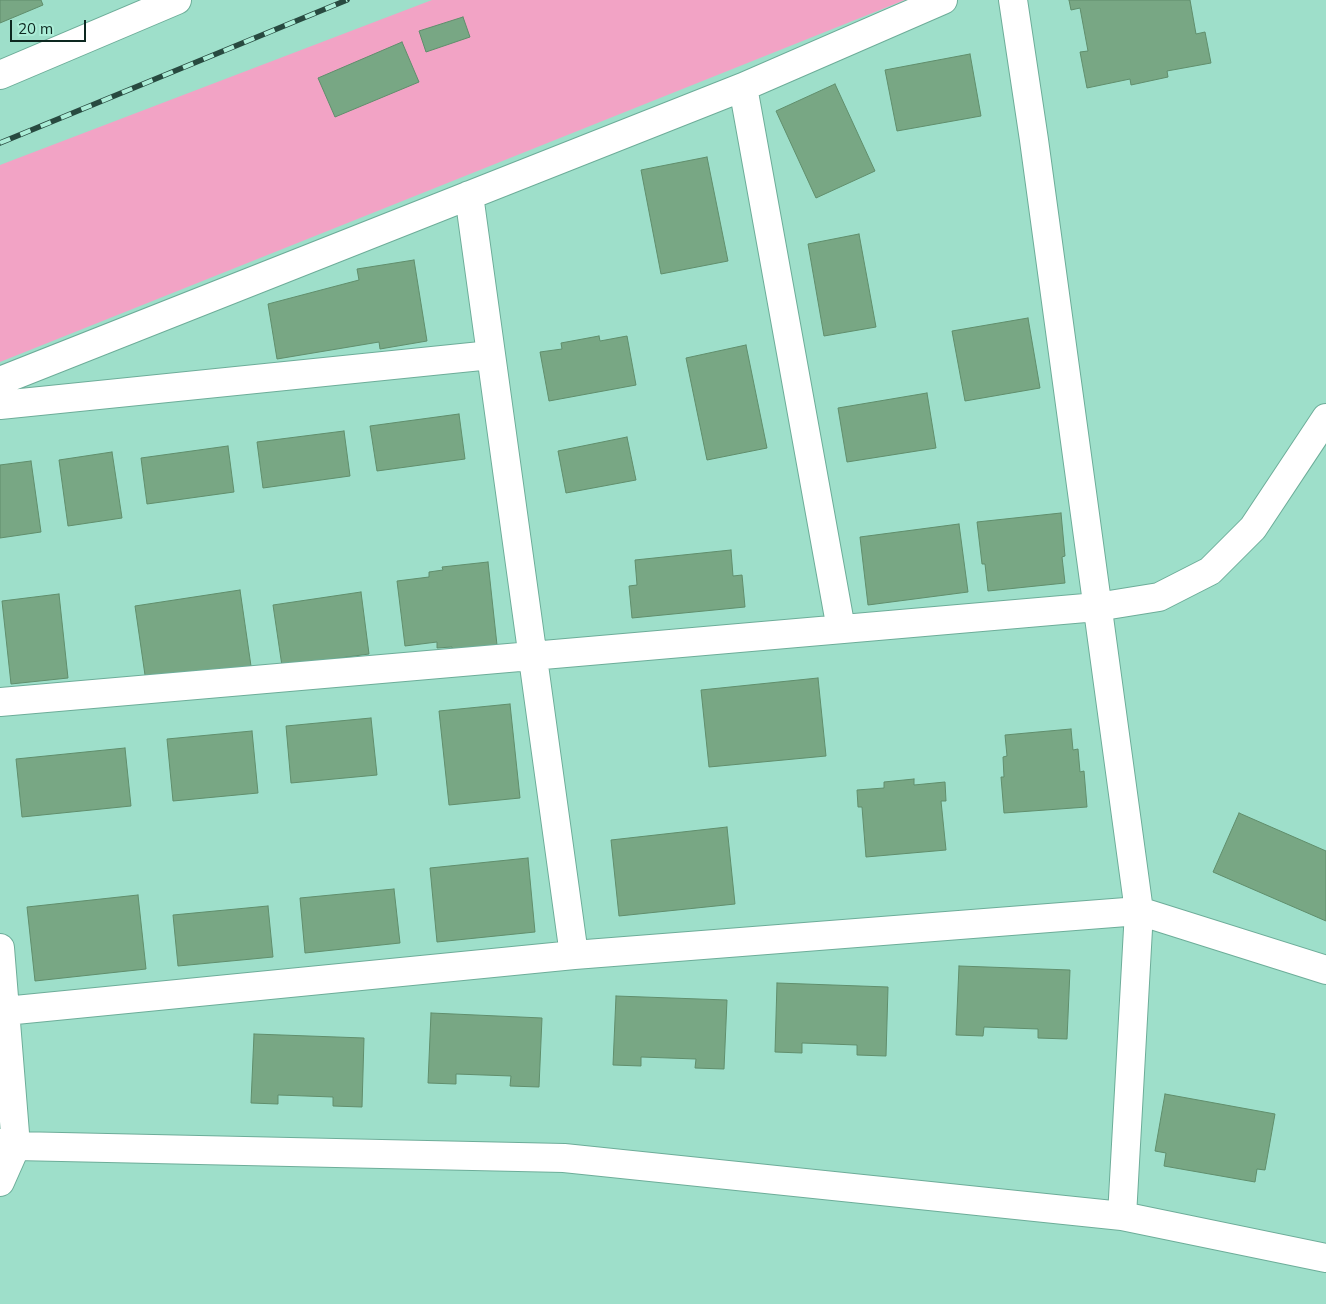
<!DOCTYPE html>
<html>
<head>
<meta charset="utf-8">
<style>
  body { margin:0 }
  #map { position:relative; width:1326px; height:1304px; overflow:hidden; background:#9edfca; font-family:Mulish,sans-serif }
  canvas { display:block }
  .scale { position:absolute; left:10px; top:20px; width:76px; height:22px; box-sizing:border-box; border:2px solid #0d2820; border-top:0; padding-left:6px; font-size:15px; line-height:18px; white-space:nowrap; color:#0d2820; -webkit-text-stroke:4px #abedd7; paint-order:stroke }
</style>
</head>
<body>
<div id="map">
<canvas width="1326" height="1304"></canvas>
<div class="scale">20 m</div>
</div>
<script>
const context = document.querySelector('canvas').getContext('2d');
context.lineJoin = 'round';
function paint(path, color) {
  context.fillStyle = color;
  context.fill(path, 'evenodd');
}
function poly(rows) {
  const path = new Path2D();
  for (const r of rows) {
    path.moveTo(r[0], r[1]);
    for (let i = 2; i < r.length; i += 2) path.lineTo(r[i], r[i + 1]);
  }
  return path;
}
function stroke(path, color, width, dash) {
  context.strokeStyle = color;
  context.lineWidth = width;
  context.lineCap = dash ? 'butt' : 'round';
  context.setLineDash(dash || []);
  context.stroke(path);
}
const green = poly([
  [432,0,905,0,0,362,0,165]
]);
const building = poly([
  [0,0,41,0,43,5,0,23,0,0],
  [1069,0,1190,0,1196,34,1205,32,1211,63,1167,71,1168,77,1131,85,1130,79,1087,88,1080,52,1088,51,1080,8,1071,10,1069,0],
  [463,17,470,37,426,52,419,31,463,17],
  [402,42,419,82,335,117,318,78,402,42],
  [970,54,981,116,897,131,885,70,970,54],
  [835,84,875,171,816,198,776,111,835,84],
  [707,157,728,261,661,274,641,170,707,157],
  [859,234,876,327,824,336,808,244,859,234],
  [414,260,427,341,380,349,379,342,277,359,268,304,359,280,357,269,414,260],
  [1028,318,1040,388,965,401,952,331,1028,318],
  [599,336,600,341,627,336,636,385,549,401,540,352,562,349,561,343,599,336],
  [746,345,767,448,707,460,686,358,746,345],
  [927,393,936,448,847,462,838,408,927,393],
  [459,414,465,459,377,471,370,426,459,414],
  [344,431,350,476,263,488,257,442,344,431],
  [627,437,636,480,566,493,558,451,627,437],
  [228,446,234,492,147,504,141,458,228,446],
  [112,452,122,518,68,526,59,460,112,452],
  [31,461,41,532,0,538,0,465,31,461],
  [1061,513,1065,556,1062,557,1065,583,988,591,985,564,982,564,977,522,1061,513],
  [959,524,968,592,868,605,860,537,959,524],
  [731,550,733,576,742,575,745,607,632,618,629,586,637,585,635,560,731,550],
  [488,562,497,645,452,650,452,647,437,648,437,642,405,646,397,581,429,577,429,572,443,570,442,567,488,562],
  [240,590,251,666,146,682,135,606,240,590],
  [361,592,369,654,282,666,273,605,361,592],
  [59,594,68,678,11,684,2,601,59,594],
  [818,678,826,756,709,767,701,690,818,678],
  [510,704,520,798,449,805,439,711,510,704],
  [371,718,377,775,291,783,286,726,371,718],
  [1071,729,1073,750,1078,749,1080,772,1084,771,1087,807,1004,813,1001,777,1004,777,1003,757,1007,756,1005,735,1071,729],
  [252,731,258,793,173,801,167,739,252,731],
  [125,748,131,806,22,817,16,759,125,748],
  [914,779,914,785,945,782,946,801,941,801,946,850,866,857,862,807,858,807,857,790,884,788,884,782,914,779],
  [1239,813,1326,851,1326,921,1213,872,1239,813],
  [727,827,735,904,619,916,611,840,727,827],
  [528,858,535,932,437,942,430,868,528,858],
  [394,889,400,943,305,953,300,898,394,889],
  [138,895,146,969,35,981,27,907,138,895],
  [268,906,273,957,178,966,173,915,268,906],
  [959,966,1070,970,1067,1039,1038,1038,1038,1029,984,1027,983,1036,956,1035,959,966],
  [777,983,888,987,886,1056,857,1055,857,1045,802,1043,802,1053,775,1052,777,983],
  [616,996,727,1000,724,1069,695,1068,696,1059,641,1057,641,1066,613,1065,616,996],
  [431,1013,542,1018,539,1087,510,1086,511,1076,456,1074,456,1084,428,1083,431,1013],
  [254,1034,364,1038,362,1107,333,1106,333,1097,278,1095,278,1104,251,1103,254,1034],
  [1165,1094,1275,1114,1265,1170,1257,1169,1255,1182,1164,1166,1166,1153,1155,1151,1165,1094]
]);
const minor = poly([
  [1013,0,1034,140,1139,911,1122,1216],
  [0,75,177,0],
  [743,87,841,629],
  [469,195,574,955],
  [0,381,743,87,943,0],
  [0,405,491,355],
  [0,702,1097,607,1159,597,1210,571,1253,528,1326,418],
  [0,948,16,1146,0,1182],
  [5,1011,574,955,1139,911,1326,970],
  [0,1143,16,1146,564,1158,1122,1216,1326,1258]
]);
const rail = poly([
  [0,143,347,0]
]);
paint(green, '#f2a3c5');
paint(building, '#78a784');
stroke(building, '#608e6c', 1);
stroke(minor, '#6dad99', 30);
stroke(minor, '#fff', 28);
stroke(rail, '#284a40', 5.5);
stroke(rail, '#abedd7', 4, [11]);
</script>
</body>
</html>
